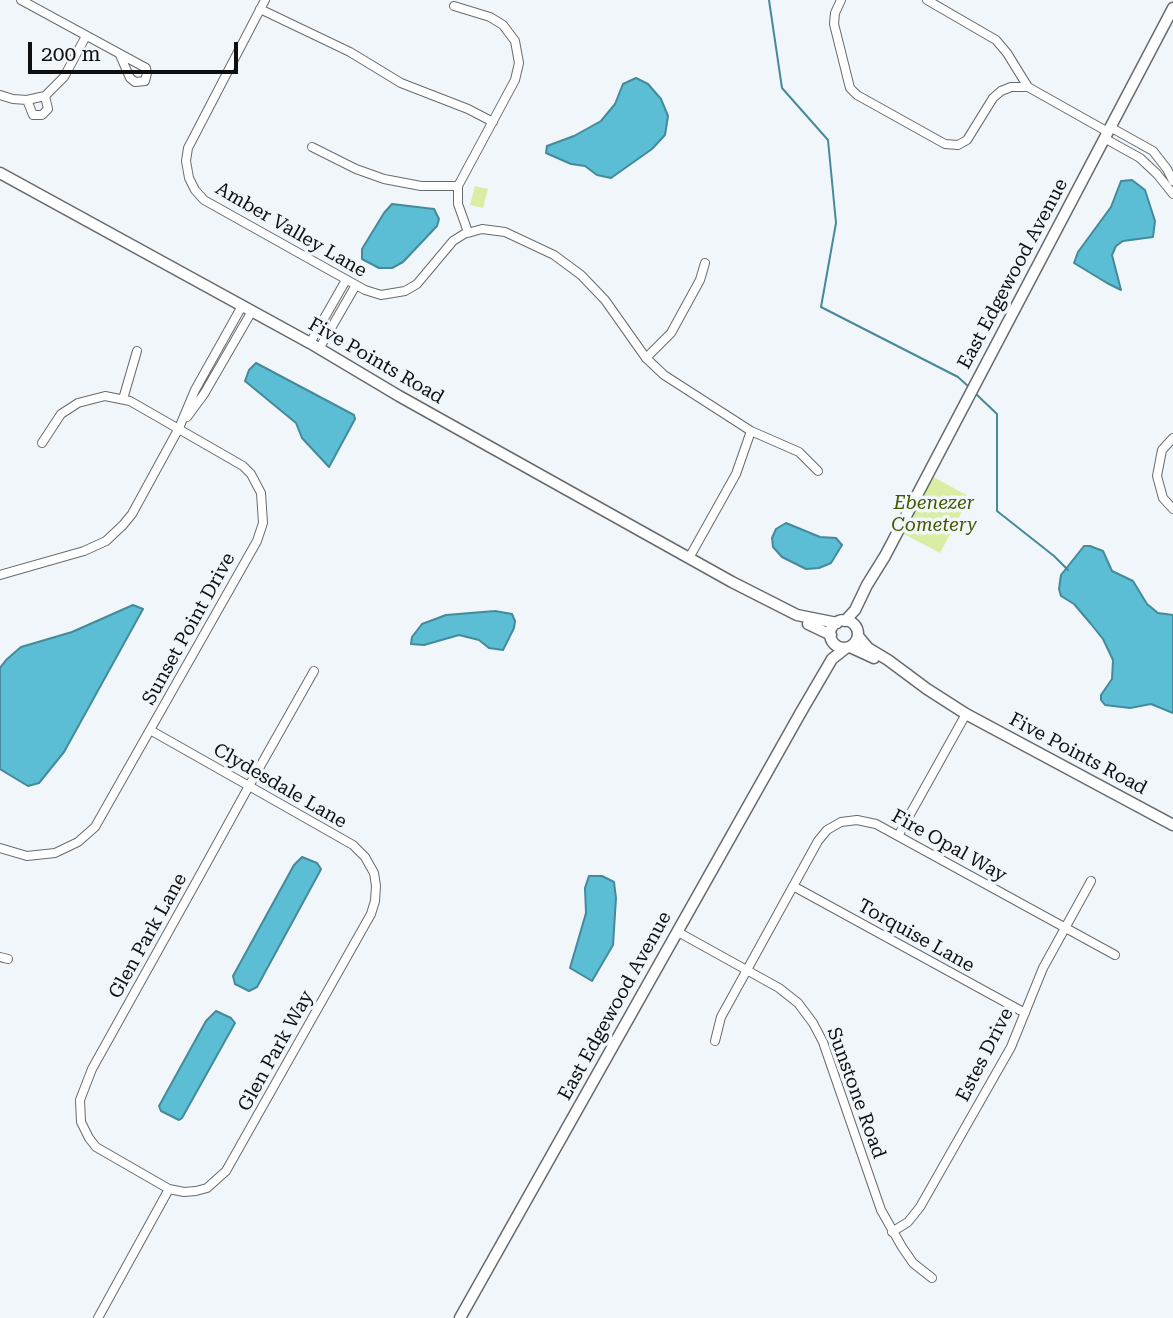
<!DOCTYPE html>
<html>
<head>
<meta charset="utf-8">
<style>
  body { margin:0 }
  #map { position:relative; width:1173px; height:1318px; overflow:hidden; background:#f1f6fa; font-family:"Roboto Serif",serif }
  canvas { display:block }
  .scale { position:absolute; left:28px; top:42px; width:210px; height:32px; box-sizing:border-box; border:4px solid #0d0f10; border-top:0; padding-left:9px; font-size:21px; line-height:24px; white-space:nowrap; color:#0d0f10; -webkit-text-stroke:5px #f1f6fa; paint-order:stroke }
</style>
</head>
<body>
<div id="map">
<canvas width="1173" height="1318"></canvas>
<div class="scale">200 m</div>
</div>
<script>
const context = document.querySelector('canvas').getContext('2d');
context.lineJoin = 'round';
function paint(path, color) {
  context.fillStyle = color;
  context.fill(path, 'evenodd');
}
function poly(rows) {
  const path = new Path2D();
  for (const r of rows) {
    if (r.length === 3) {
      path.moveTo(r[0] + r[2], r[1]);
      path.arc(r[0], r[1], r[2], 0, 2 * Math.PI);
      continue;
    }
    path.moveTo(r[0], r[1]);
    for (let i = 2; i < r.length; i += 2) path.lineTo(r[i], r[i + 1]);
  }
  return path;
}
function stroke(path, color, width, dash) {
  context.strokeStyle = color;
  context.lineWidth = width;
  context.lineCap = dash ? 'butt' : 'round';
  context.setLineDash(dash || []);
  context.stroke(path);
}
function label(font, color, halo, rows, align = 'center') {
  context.font = font + ' "Roboto Serif",serif';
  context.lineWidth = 7;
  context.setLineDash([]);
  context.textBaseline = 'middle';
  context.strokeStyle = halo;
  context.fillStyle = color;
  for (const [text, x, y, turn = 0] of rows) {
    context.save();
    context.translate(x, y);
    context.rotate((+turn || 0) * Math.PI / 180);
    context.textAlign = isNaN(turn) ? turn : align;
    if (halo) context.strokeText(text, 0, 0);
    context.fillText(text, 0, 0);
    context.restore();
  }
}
const green = poly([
  [475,186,488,189,483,208,470,205],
  [928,474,970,497,940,553,898,531]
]);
const water = poly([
  [636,78,648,84,661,99,668,116,665,135,652,149,611,178,597,175,585,166,571,164,546,153,547,146,574,136,601,121,615,104,623,84,636,78],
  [1132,180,1145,190,1155,221,1153,237,1123,241,1116,246,1112,255,1121,290,1107,283,1074,263,1078,252,1111,207,1121,181,1132,180],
  [392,204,434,209,439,219,437,226,403,262,392,268,379,268,362,259,362,249,384,213,392,204],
  [256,363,354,415,355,419,329,467,302,438,296,423,245,381,249,370,256,363],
  [786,523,820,537,836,538,842,545,831,563,819,568,806,569,782,557,773,547,772,538,776,529,786,523],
  [1084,546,1090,546,1103,551,1112,571,1133,581,1147,604,1158,613,1173,615,1173,713,1151,704,1130,708,1105,705,1101,700,1101,695,1112,679,1113,660,1103,639,1091,624,1074,604,1061,596,1059,589,1061,575,1084,546],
  [133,605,143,609,64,752,39,783,28,786,0,769,0,668,6,660,21,647,72,632,133,605],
  [495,611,512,614,515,621,514,628,503,650,489,648,479,640,459,635,424,645,411,644,412,637,422,624,446,615,495,611],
  [302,857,317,863,321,869,319,873,257,987,249,991,235,984,233,976,294,865,302,857],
  [589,876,602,876,614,882,616,898,613,945,592,981,570,968,586,913,585,888,589,876],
  [216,1011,231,1018,235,1023,182,1118,179,1120,161,1111,159,1106,206,1021,216,1011]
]);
const stream = poly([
  [769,0,782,88,828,140,836,223,821,307,958,377,969,387],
  [976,394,997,414,997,511,1054,556,1068,570]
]);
const street = poly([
  [21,0,146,68,147,73,145,81,135,82,130,78,120,55],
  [265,0,188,148,186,161,189,178,195,190,204,200,365,290,381,295,405,291,417,284,453,241,464,234,482,229,505,232,554,255,581,275,605,300,646,358,664,375,751,431,799,452,818,471],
  [841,0,835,13,834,24,850,88,857,95,945,144,958,145,967,140,993,98,1001,91,1011,87,1028,87],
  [927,0,996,40,1007,53,1028,87,1108,132],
  [454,6,490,17,503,25,515,41,519,63,515,80,458,186,458,204,468,232],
  [260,9,350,52,401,83,468,109,493,122],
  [0,95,13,99,27,100,45,96,64,77,86,36],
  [27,100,33,115,42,115,48,109,45,96],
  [1110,127,1153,151,1167,169,1173,181],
  [1104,138,1140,158,1157,174,1173,194],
  [312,147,356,169,384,179,421,186,458,186],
  [310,343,346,280],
  [319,349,356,285],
  [646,358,671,333,700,280,705,263],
  [123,399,137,351],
  [187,417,204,394,252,311],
  [1173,438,1162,450,1157,476,1163,498,1173,509],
  [689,558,736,474,751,431],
  [0,575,84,551,106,541,123,525,132,514,179,428,195,390,242,306],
  [150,730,249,786,353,845,365,857,374,873,376,886,375,901,371,914,226,1171,207,1188,196,1191,184,1192,169,1189,96,1147,89,1138,81,1122,80,1100,92,1069,200,875,249,786,314,671],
  [898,836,966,714],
  [0,848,27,856,55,853,78,842,95,827,257,541,263,523,261,493,251,474,243,466,130,401,105,396,78,403,61,414,42,443],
  [793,886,1025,1013],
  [678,932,779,988,798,1003,813,1023,823,1042,881,1210,902,1247,913,1263,932,1278],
  [0,957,8,959],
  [715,1041,721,1017,818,841,827,830,841,822,857,820,876,824,1115,955],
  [892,1232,908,1222,920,1207,1011,1047,1043,968,1091,881],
  [98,1318,169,1189]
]);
const secondary = poly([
  [0,173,310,343,399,396,732,582,797,615,837,623],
  [844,634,14],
  [845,621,855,610,867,585,885,556,1173,8],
  [808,624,831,635],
  [858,636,868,648,888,660,927,689,966,714,1173,825],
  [850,647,874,658],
  [460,1318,801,712,832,659,846,648]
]);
const streetNames = [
  ["Amber Valley Lane",291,230,30],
  ["East Edgewood Avenue",1013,274,-62],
  ["Five Points Road",376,361,30],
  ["Sunset Point Drive",189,629,-61],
  ["Five Points Road",1078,754,28],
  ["Clydesdale Lane",280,786,30],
  ["Fire Opal Way",949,846,29],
  ["Glen Park Lane",148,936,-61],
  ["Torquise Lane",916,936,29],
  ["East Edgewood Avenue",615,1006,-61],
  ["Glen Park Way",276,1051,-61],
  ["Estes Drive",985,1055,-63],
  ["Sunstone Road",856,1093,70]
];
const parkNames = [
  ["Ebenezer",934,503],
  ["Cometery",934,525]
];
paint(green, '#d9eea4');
paint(water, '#5bbed5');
stroke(water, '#448a9a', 2);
stroke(stream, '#448a9a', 2);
stroke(street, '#676b6f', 10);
stroke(secondary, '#676b6f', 13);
stroke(street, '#fff', 8);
stroke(secondary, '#fff', 10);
label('19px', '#0d0f10', '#f1f6fa', streetNames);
label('italic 19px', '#475701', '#f1f6fa', parkNames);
</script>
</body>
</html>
